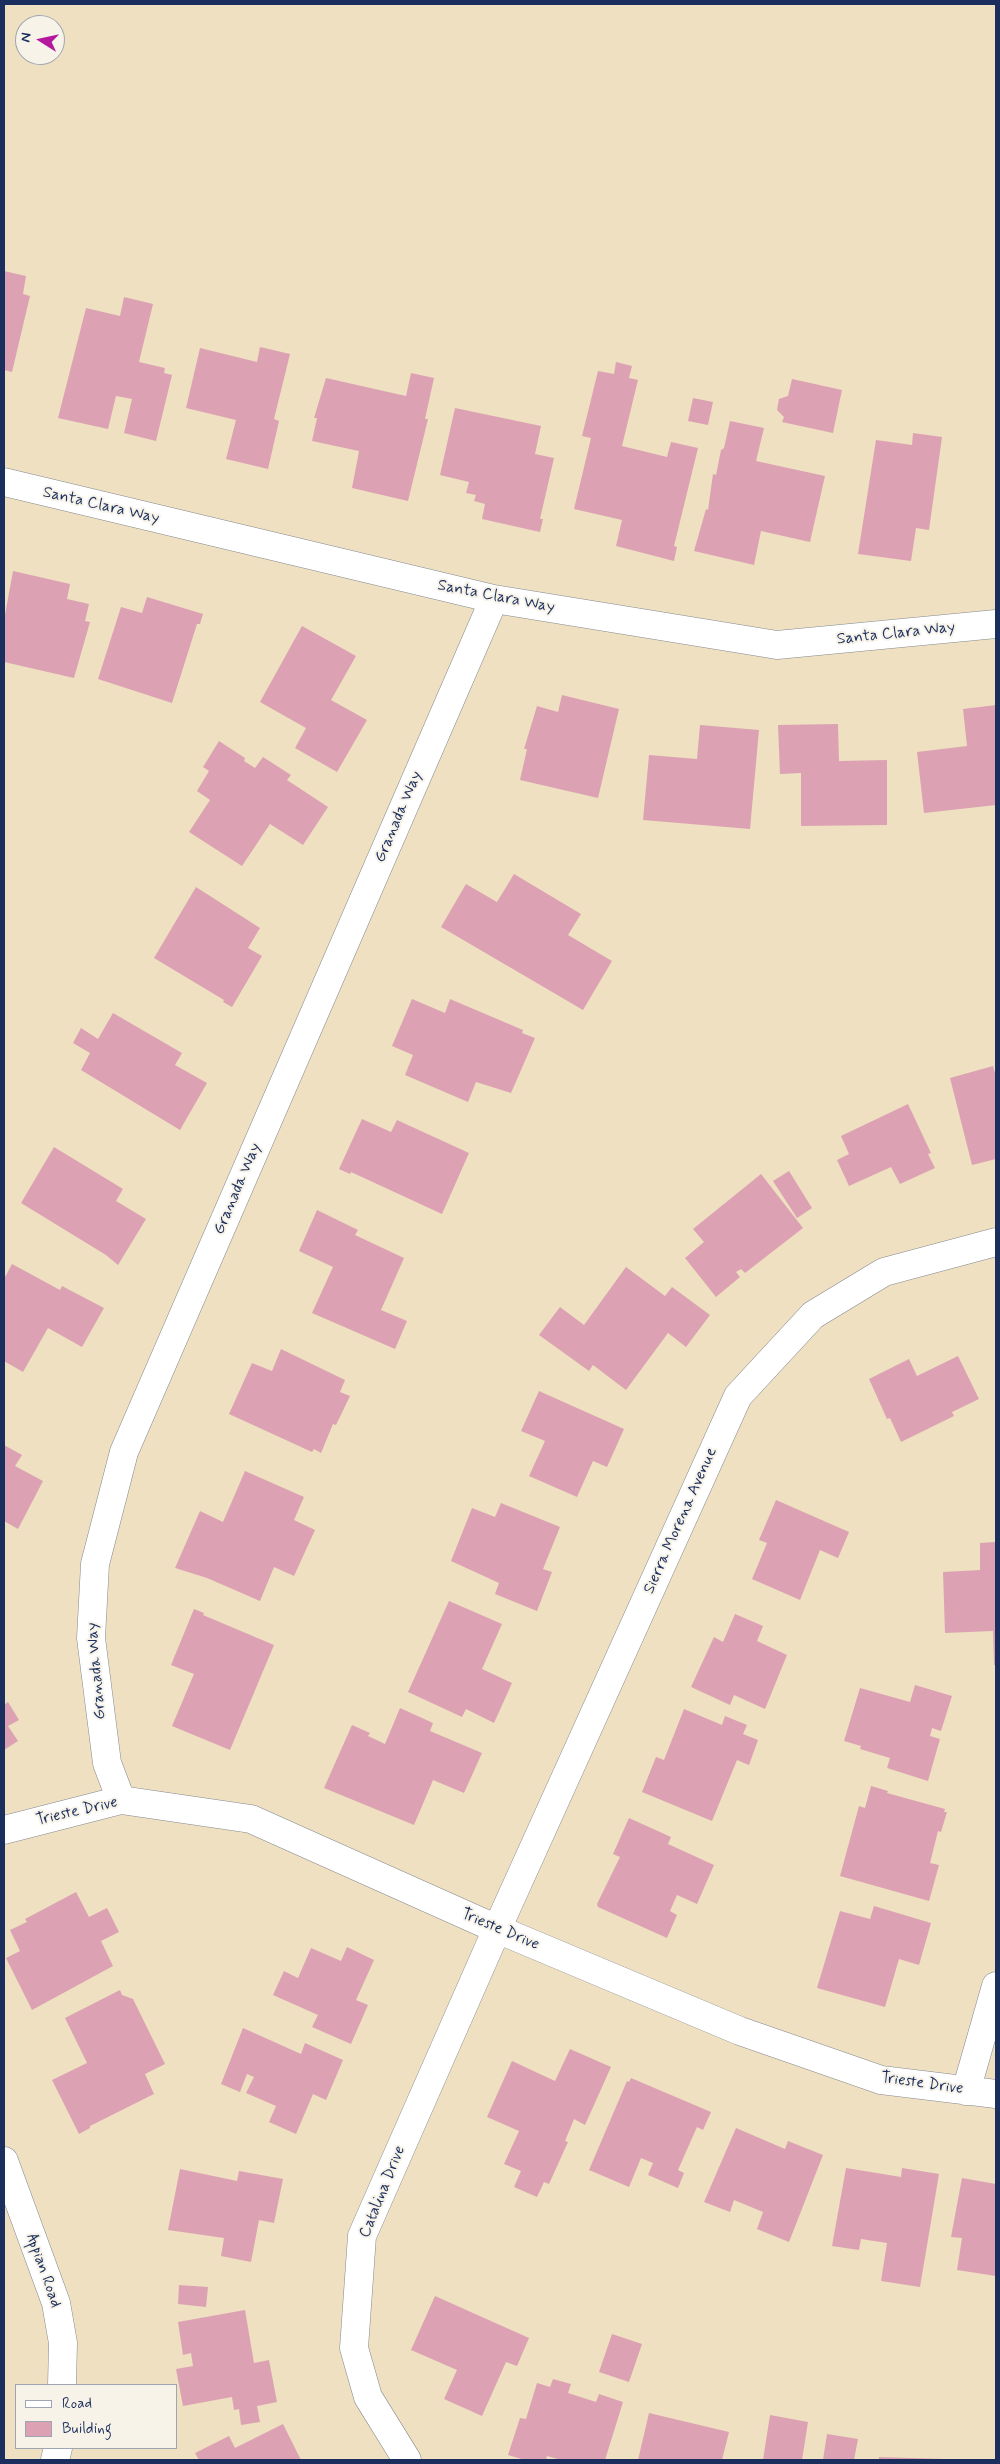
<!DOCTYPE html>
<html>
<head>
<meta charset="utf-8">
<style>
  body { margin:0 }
  #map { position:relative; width:1000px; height:2464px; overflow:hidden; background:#eee0c0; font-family:Mynerve,sans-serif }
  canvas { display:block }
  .frame { position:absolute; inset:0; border:5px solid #1b2f5e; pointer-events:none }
  .legend { position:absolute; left:15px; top:2384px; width:162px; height:65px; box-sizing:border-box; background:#f7f3e8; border:1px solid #9fa5b1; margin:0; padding:6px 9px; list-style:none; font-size:15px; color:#1b2f5e }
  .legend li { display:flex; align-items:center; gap:10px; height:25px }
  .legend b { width:25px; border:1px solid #9fa5b1 }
  .north { position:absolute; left:15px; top:15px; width:50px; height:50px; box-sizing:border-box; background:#f7f3e8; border:1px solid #9fa5b1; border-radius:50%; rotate:280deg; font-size:14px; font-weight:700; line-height:20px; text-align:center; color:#1b2f5e }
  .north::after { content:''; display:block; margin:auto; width:18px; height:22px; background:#b5179e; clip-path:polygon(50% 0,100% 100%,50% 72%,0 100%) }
</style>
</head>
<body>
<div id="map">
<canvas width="1000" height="2464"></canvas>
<div class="frame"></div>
<ul class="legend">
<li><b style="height:6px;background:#fff"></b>Road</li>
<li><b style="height:14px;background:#dca2b3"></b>Building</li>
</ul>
<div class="north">N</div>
</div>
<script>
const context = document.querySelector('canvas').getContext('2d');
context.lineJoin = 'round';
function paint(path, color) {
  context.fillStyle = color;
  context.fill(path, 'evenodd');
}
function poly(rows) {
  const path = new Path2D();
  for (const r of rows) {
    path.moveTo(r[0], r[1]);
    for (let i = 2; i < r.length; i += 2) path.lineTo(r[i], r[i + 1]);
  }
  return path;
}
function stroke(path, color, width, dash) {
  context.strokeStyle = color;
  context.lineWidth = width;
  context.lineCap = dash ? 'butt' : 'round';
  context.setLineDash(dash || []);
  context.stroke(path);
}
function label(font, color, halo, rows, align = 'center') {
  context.font = font + ' Mynerve,sans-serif';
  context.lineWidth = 4;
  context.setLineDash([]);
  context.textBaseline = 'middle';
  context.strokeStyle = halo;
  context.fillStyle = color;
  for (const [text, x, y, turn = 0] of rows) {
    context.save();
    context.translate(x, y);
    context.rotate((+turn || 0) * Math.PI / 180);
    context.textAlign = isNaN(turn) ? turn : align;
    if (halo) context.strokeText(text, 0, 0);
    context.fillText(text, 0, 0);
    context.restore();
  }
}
const building = poly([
  [4,271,26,276,23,294,30,296,12,372,4,370],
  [124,297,153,304,139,362,165,368,164,373,172,375,156,441,124,433,132,399,116,396,108,429,58,418,86,308,120,316],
  [260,347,290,354,274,419,279,421,268,469,226,459,236,420,186,408,200,348,257,362],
  [616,362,632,366,629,378,638,380,622,446,667,457,671,442,698,448,674,546,677,547,674,561,616,546,622,520,574,509,591,438,582,436,598,371,614,374],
  [411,373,434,378,425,419,428,419,408,501,352,488,359,451,312,441,317,418,314,418,326,378,406,396],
  [792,379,842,390,833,433,782,422,784,417,777,410,779,399,788,396],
  [693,398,713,402,708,425,688,421],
  [455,408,541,426,535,454,554,458,540,519,543,519,540,532,482,519,485,504,474,501,476,495,466,493,469,482,440,475],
  [730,421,764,428,756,461,825,476,810,542,761,531,754,565,694,551,706,509,708,510,713,474,716,475,721,450,724,448],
  [913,433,942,437,929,530,916,528,911,561,858,554,876,440,912,445],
  [13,571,70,584,67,599,89,604,85,621,90,622,74,678,4,662,4,620],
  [147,597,203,614,200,624,197,624,172,703,98,679,121,607,142,613],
  [302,626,356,656,331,700,367,720,337,772,295,748,306,728,260,702],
  [562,695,619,709,598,798,520,780,527,749,524,749,537,706,558,712],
  [996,705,996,805,924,813,917,752,967,746,963,709],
  [838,724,839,761,887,760,887,825,801,826,801,773,780,774,778,725],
  [700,725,759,730,750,829,643,820,649,755,697,759],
  [219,741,245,758,244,761,255,768,263,757,291,775,287,780,328,807,303,845,270,824,242,866,189,832,210,800,197,791,209,771,203,767],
  [514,874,581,914,568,935,612,961,583,1010,441,927,466,884,497,902],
  [196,887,260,928,248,948,262,956,232,1007,223,1002,224,1000,154,958],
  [412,999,445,1013,450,999,523,1030,522,1033,535,1038,511,1093,476,1082,468,1102,405,1075,413,1055,392,1046],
  [113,1013,182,1053,175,1065,207,1083,180,1130,81,1070,90,1053,73,1043,81,1028,98,1039],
  [993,1066,996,1077,996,1159,972,1165,950,1078],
  [908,1104,931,1153,928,1154,935,1168,900,1184,891,1167,849,1186,837,1160,849,1154,841,1136],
  [362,1119,391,1132,397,1120,469,1153,442,1214,351,1172,350,1174,339,1169],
  [54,1147,123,1189,116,1201,146,1219,118,1265,106,1255,21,1203],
  [789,1171,812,1208,797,1218,773,1181],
  [761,1174,803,1228,745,1273,741,1269,736,1272,740,1277,716,1297,685,1258,704,1242,693,1229],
  [317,1210,358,1230,355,1235,404,1258,381,1310,407,1321,395,1349,312,1313,333,1267,299,1251],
  [12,1264,60,1290,62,1286,104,1308,82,1347,48,1328,23,1372,4,1361,4,1279],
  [626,1267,665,1296,672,1287,710,1315,686,1347,668,1333,626,1390,593,1365,589,1371,539,1335,560,1307,584,1325],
  [281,1349,345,1380,340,1392,350,1396,336,1425,333,1424,321,1453,314,1449,312,1452,229,1414,252,1363,272,1371],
  [958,1356,979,1399,952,1412,954,1416,901,1442,890,1418,887,1419,869,1379,909,1359,917,1376],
  [539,1391,624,1429,607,1467,593,1461,577,1497,529,1476,545,1441,521,1431],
  [4,1445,22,1455,15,1466,43,1481,18,1529,4,1521],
  [245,1471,304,1497,294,1520,315,1530,294,1576,274,1567,260,1601,207,1578,175,1568,200,1511,223,1522],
  [776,1500,849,1532,838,1558,820,1550,800,1600,752,1579,767,1543,759,1540],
  [501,1503,560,1527,543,1569,552,1572,537,1611,495,1594,499,1583,451,1561,472,1508,495,1517],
  [996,1542,996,1665,994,1665,993,1631,945,1633,943,1572,980,1570,980,1543],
  [449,1601,502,1624,482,1669,512,1683,494,1723,466,1709,462,1717,408,1692],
  [194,1609,204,1613,203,1615,274,1645,230,1750,172,1726,194,1674,171,1665],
  [735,1614,763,1626,757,1641,787,1655,765,1709,734,1695,730,1705,691,1687,714,1637,723,1642],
  [915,1685,952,1696,941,1731,932,1728,930,1736,940,1739,928,1781,887,1768,890,1758,860,1749,861,1746,844,1741,860,1688,910,1702],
  [8,1702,19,1720,8,1726,18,1741,4,1750,4,1705],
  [400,1708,433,1723,430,1731,482,1753,464,1793,433,1780,414,1825,324,1788,352,1725,370,1733,368,1736,385,1744],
  [684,1709,722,1725,725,1716,747,1725,743,1734,758,1740,749,1765,737,1760,712,1821,642,1792,656,1757,664,1760],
  [871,1786,888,1791,887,1793,945,1809,944,1812,947,1812,941,1832,938,1831,930,1863,939,1865,929,1901,840,1876,859,1806,865,1808],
  [629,1818,671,1837,668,1844,714,1865,697,1904,677,1895,670,1911,677,1915,667,1938,598,1907,597,1904,620,1857,613,1854],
  [76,1892,89,1917,107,1908,119,1932,101,1941,113,1966,32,2010,6,1958,20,1951,10,1930,27,1922,25,1919],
  [874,1906,931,1923,919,1965,899,1959,885,2007,817,1988,840,1911,870,1919],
  [347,1947,374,1960,356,2000,368,2005,351,2044,312,2027,318,2015,273,1995,284,1971,298,1978,311,1948,341,1961],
  [120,1990,122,1995,133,1999,165,2064,145,2074,154,2094,90,2126,90,2128,79,2134,52,2080,87,2063,65,2018],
  [243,2028,301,2054,305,2043,343,2060,326,2100,313,2094,296,2134,269,2122,276,2106,246,2093,254,2077,247,2074,240,2092,221,2084],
  [570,2049,611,2067,585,2125,574,2119,565,2141,568,2142,549,2184,544,2182,537,2197,514,2187,521,2171,504,2164,519,2131,487,2117,512,2061,555,2081],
  [631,2078,711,2112,703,2130,697,2127,678,2170,684,2173,678,2188,648,2175,653,2163,641,2158,629,2187,589,2170,627,2081,629,2082],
  [736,2128,785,2149,788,2141,823,2155,789,2242,757,2229,763,2212,734,2200,730,2212,704,2202],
  [846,2168,901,2177,902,2168,939,2174,920,2287,881,2281,887,2243,861,2239,859,2250,832,2246],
  [180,2169,237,2181,239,2171,283,2179,274,2223,259,2220,251,2262,221,2256,224,2238,168,2230],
  [962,2178,996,2184,996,2276,957,2270,962,2238,951,2237],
  [179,2285,208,2287,206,2307,178,2304],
  [435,2296,529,2338,517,2366,506,2362,482,2416,444,2399,457,2370,411,2350],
  [245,2310,254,2363,269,2360,277,2402,257,2406,260,2422,241,2425,239,2409,234,2410,232,2397,183,2406,176,2369,193,2366,191,2353,183,2355,178,2322],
  [612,2334,642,2344,629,2382,599,2372],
  [553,2379,571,2384,568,2393,596,2402,599,2394,623,2402,605,2460,561,2460,547,2456,546,2460,525,2460,508,2455,520,2418,526,2419,537,2383,550,2387],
  [649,2413,729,2432,722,2460,638,2460],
  [770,2415,808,2422,802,2460,763,2460],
  [283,2424,301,2460,199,2460,195,2453,229,2436,235,2448],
  [827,2434,858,2439,854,2460,823,2460],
  [879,2457,943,2459,943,2460,879,2460]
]);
const street = poly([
  [4,482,494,599,777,645,996,624],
  [121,1800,107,1763,91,1638,95,1564,124,1452,494,599],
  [4,1830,121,1800,251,1819,497,1929,740,2031,881,2080,996,2094],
  [966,2091,996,1986],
  [4,2161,56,2303,63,2343,62,2385],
  [55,2460,58,2448],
  [407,2460,368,2397,354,2348,362,2236,497,1929,738,1396,813,1315,884,1272,996,1242]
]);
const streetNames = [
  ["Santa Clara Way",101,506,13],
  ["Santa Clara Way",496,597,11],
  ["Santa Clara Way",896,634,-6],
  ["Granada Way",399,817,-67],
  ["Granada Way",238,1189,-67],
  ["Sierra Morena Avenue",681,1521,-66],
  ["Granada Way",97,1671,-95],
  ["Trieste Drive",77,1812,-13],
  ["Trieste Drive",500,1930,23],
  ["Trieste Drive",922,2084,8],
  ["Catalina Drive",383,2192,-68],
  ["Appian Road",43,2271,71]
];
paint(building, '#dca2b3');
stroke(street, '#84888f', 29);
stroke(street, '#fff', 28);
label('16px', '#1b2f5e', '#f7f3e8', streetNames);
</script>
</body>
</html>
